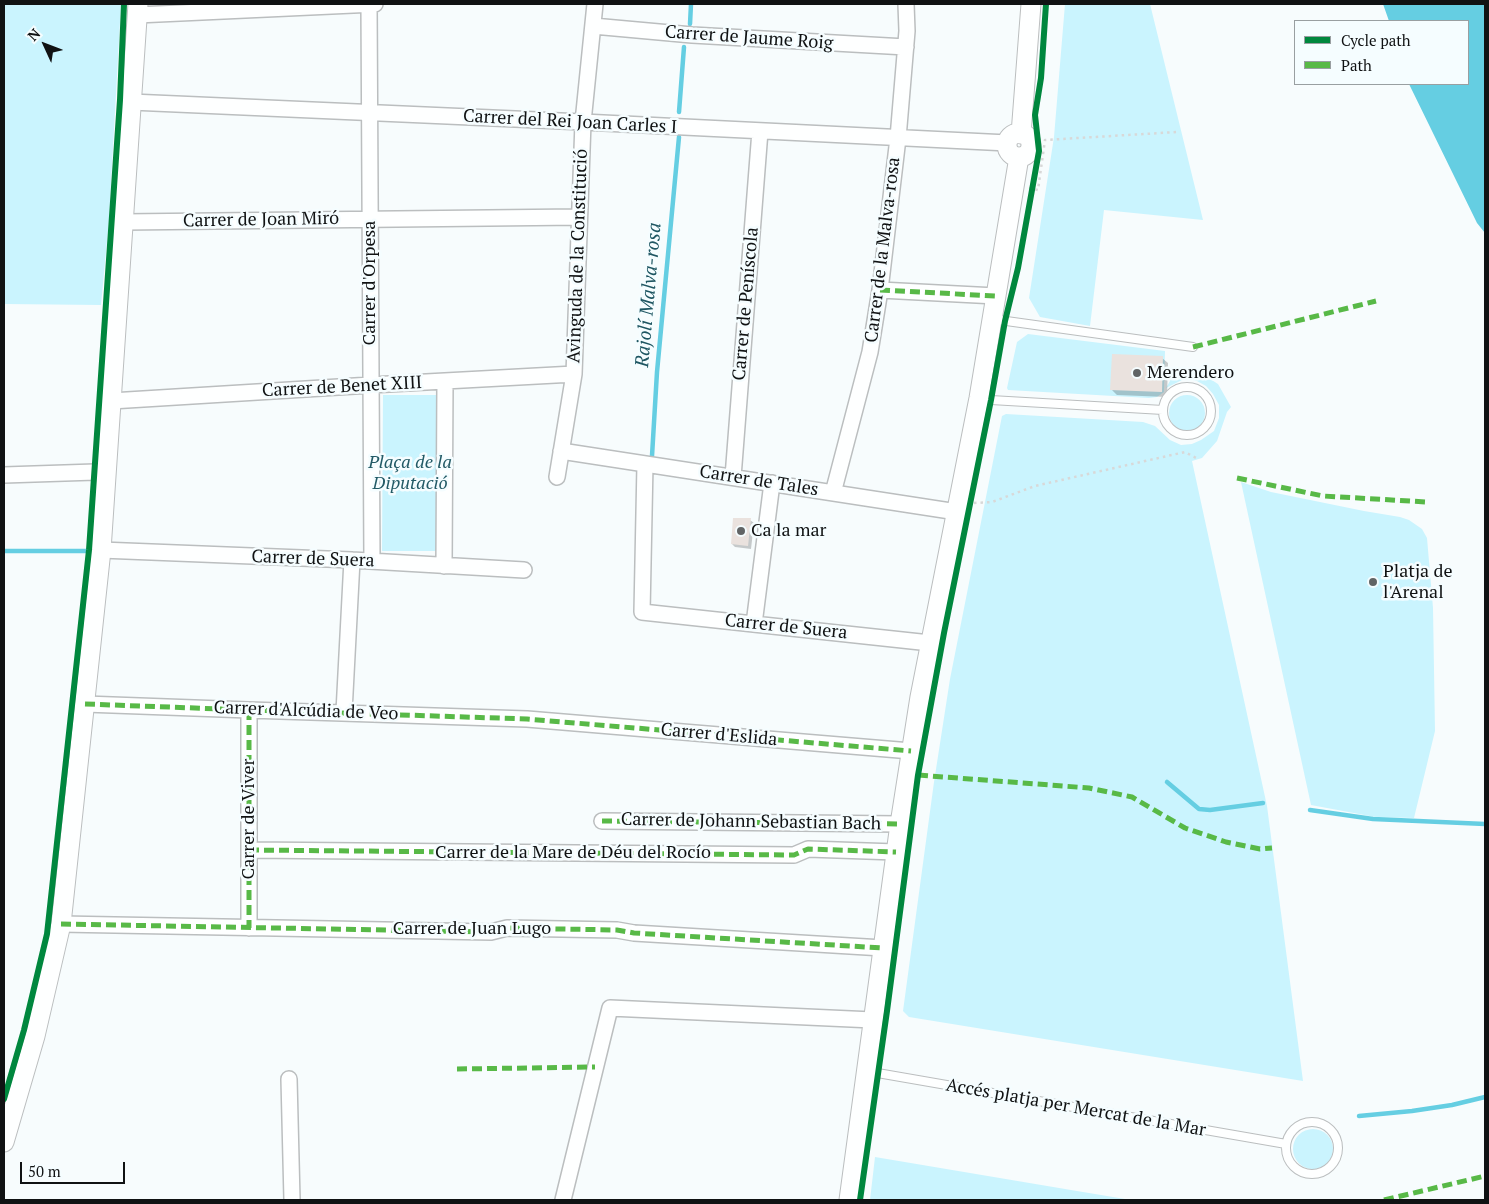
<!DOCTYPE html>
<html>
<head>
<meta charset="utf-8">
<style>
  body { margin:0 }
  #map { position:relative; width:1489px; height:1204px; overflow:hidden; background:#f7fcfd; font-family:"PT Serif",serif }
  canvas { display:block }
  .frame { position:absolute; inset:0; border:5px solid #101213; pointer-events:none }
  .legend { position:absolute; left:1294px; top:20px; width:175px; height:65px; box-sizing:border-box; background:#f5fdff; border:1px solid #999fa1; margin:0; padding:6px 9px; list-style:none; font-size:15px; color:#101213 }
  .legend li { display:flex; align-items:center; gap:10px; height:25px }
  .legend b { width:25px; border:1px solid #999fa1 }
  .north { position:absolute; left:20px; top:20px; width:50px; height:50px; -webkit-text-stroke:4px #f5fdff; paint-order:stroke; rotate:313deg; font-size:14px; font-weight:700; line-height:20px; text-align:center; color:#101213 }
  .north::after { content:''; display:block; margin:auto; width:18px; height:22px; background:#101213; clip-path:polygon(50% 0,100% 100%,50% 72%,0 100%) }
  .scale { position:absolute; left:20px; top:1162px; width:105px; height:22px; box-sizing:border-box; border:2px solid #101213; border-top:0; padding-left:6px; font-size:15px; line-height:18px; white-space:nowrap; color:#101213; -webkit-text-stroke:4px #f5fdff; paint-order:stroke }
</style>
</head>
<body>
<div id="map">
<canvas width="1489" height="1204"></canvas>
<div class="frame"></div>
<ul class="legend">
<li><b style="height:6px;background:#00873e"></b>Cycle path</li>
<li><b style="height:6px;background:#58b947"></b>Path</li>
</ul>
<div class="north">N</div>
<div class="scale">50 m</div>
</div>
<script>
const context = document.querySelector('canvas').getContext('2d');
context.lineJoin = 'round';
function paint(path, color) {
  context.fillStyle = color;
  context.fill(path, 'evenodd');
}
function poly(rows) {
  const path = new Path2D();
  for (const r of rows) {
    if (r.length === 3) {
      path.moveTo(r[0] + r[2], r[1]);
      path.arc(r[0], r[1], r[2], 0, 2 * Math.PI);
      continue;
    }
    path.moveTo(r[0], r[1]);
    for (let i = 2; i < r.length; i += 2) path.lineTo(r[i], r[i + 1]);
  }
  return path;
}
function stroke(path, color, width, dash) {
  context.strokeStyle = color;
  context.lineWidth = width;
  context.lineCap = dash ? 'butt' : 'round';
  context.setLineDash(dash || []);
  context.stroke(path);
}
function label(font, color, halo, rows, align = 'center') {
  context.font = font + ' "PT Serif",serif';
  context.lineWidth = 5;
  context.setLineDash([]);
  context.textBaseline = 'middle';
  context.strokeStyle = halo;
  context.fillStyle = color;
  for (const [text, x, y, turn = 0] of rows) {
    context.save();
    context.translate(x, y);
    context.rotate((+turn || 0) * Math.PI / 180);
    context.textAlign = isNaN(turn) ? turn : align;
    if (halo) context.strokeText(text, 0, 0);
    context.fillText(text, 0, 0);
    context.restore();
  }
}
const green = poly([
  [4,4,121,4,109,220,101,305,4,304],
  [1065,4,1150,4,1203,220,1104,210,1090,326,1040,317,1029,298,1054,137],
  [1028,334,1165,351,1164,392,1157,397,1149,398,1008,390,1007,388,1017,342],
  [1175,372,1193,373,1207,377,1218,384,1231,407,1227,412,1217,441,1202,458,1192,461,1267,806,1303,1081,909,1017,903,1011,934,782,950,679,1002,416,1006,414,1143,422,1155,426,1170,440,1181,445,1192,444,1201,440,1214,431,1219,418,1219,405,1213,394,1206,386,1197,381,1189,379,1182,380,1166,388],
  [383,395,438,395,437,551,382,551],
  [1187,413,18],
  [1241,482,1271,492,1364,511,1400,517,1409,520,1422,529,1427,538,1433,608,1435,731,1414,818,1375,817,1311,805],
  [1313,1149,20],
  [875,1157,1071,1190,1131,1200,870,1200]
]);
const water = poly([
  [1383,4,1485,4,1485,233,1477,223,1409,84,1468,84,1468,21,1389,21]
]);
const shadow = poly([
  [1162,358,1168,363,1167,397,1117,395,1112,390],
  [750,520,754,523,751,549,735,547,732,544]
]);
const stream = poly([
  [690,24,691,4],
  [679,112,684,47],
  [652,456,657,372,679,137],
  [4,551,87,551],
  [1167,782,1199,809,1210,810,1263,803],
  [1310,810,1373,819,1485,824],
  [1359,1116,1412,1111,1452,1105,1485,1097]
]);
const building = poly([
  [1112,354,1163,356,1162,392,1110,390],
  [733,518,751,518,748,546,731,544]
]);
const path = poly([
  [1029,188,1038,190,1045,140,1177,132],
  [974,503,992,502,1035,486,1185,452,1198,459]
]);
const service = poly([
  [992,319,1193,347],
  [1187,411,24],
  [979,398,991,400,1163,410],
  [866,1071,1286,1144],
  [1312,1148,26]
]);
const minor = poly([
  [369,4,372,561],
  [137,15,375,4],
  [593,26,692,35,906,47],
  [131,102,583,122,1008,143],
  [124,222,579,217],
  [880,290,996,296],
  [111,401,371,385,574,374],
  [561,451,957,512],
  [645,464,642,612,930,643],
  [4,475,95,472,106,475],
  [557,477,574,374,583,122,595,4],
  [733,477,760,131],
  [833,493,870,352,880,290,898,138,907,31,906,4],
  [101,550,352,560,524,570],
  [444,566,445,381],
  [754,624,772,483],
  [85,704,249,710,527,719,911,751],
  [249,710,249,928],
  [344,712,352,560],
  [602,821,900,824],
  [249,850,794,855,808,849,896,852],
  [61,924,491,932,507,928,617,930,634,933,883,948],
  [289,1079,292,1200],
  [563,1200,610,1008,873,1020]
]);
const tertiary = poly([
  [1019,145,12],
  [1021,134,1031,4],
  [4,1142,35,1036,61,924,101,550,138,4],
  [849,1200,900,824,920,697,979,398,1019,157]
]);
const quiet = poly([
  [880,290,996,296],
  [1193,347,1376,301],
  [1237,478,1323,496,1427,502],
  [85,704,249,710,527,719,911,751],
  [249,710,249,928],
  [918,775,1089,788,1132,797,1185,828,1226,842,1260,849,1272,848],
  [602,821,900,824],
  [249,850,794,855,808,849,896,852],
  [61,924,491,932,507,928,617,930,634,933,883,948],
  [457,1069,595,1067],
  [1384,1200,1485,1176]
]);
const cycleway = poly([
  [4,1099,24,1030,47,934,89,550,120,100,124,4],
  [860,1200,887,1011,918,775,944,633,991,400,1005,321,1018,268,1039,151,1035,115,1041,78,1046,4]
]);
const markers = [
  [1137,373,5,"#616465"],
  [741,531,5,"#616465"],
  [1373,582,5,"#616465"]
];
const streetNames = [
  ["Carrer de Jaume Roig",749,38,4],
  ["Carrer del Rei Joan Carles I",570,122,3],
  ["Carrer de Joan Miró",261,220,-1],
  ["Carrer de la Malva-rosa",883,250,-83],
  ["Avinguda de la Constitució",578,256,-88],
  ["Carrer d'Orpesa",370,283,-90],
  ["Carrer de Peníscola",746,304,-85],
  ["Carrer de Benet XIII",342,387,-3],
  ["Carrer de Tales",759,481,9],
  ["Carrer de Suera",313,559,2],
  ["Carrer de Suera",786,627,6],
  ["Carrer d'Alcúdia de Veo",306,711,2],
  ["Carrer d'Eslida",719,735,5],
  ["Carrer de Viver",249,819,-90],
  ["Carrer de Johann Sebastian Bach",751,822,1],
  ["Carrer de la Mare de Déu del Rocío",573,853],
  ["Carrer de Juan Lugo",472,929],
  ["Accés platja per Mercat de la Mar",1076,1108,10]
];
const poiNames = [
  ["Merendero",1147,373],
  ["Ca la mar",751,531],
  ["Platja de",1383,572],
  ["l'Arenal",1383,593]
];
const parkNames = [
  ["Plaça de la",410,463],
  ["Diputació",410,484]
];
const waterNames = [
  ["Rajolí Malva-rosa",649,295,-85]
];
paint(green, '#caf4fe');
paint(water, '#65cee2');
paint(shadow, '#0003');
stroke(stream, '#65cee2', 4.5);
paint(building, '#eae2de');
stroke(service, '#bbbebf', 10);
stroke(minor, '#bbbebf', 18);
stroke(tertiary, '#bbbebf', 21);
stroke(path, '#d8d8d8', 2.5, [2.5, 4]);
stroke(service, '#feffff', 8);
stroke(minor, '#feffff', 15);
stroke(tertiary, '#feffff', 19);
stroke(quiet, '#58b947', 5, [10, 5]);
stroke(cycleway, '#00873e', 6);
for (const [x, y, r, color] of markers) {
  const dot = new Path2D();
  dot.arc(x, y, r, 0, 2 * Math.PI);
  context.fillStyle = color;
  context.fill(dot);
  stroke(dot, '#f5fdff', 2);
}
label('18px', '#101213', '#f5fdff', streetNames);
label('18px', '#101213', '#f5fdff', poiNames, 'left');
label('italic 18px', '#225a66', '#f5fdff', parkNames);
label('italic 19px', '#1e5662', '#f5fdff', waterNames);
</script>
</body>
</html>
